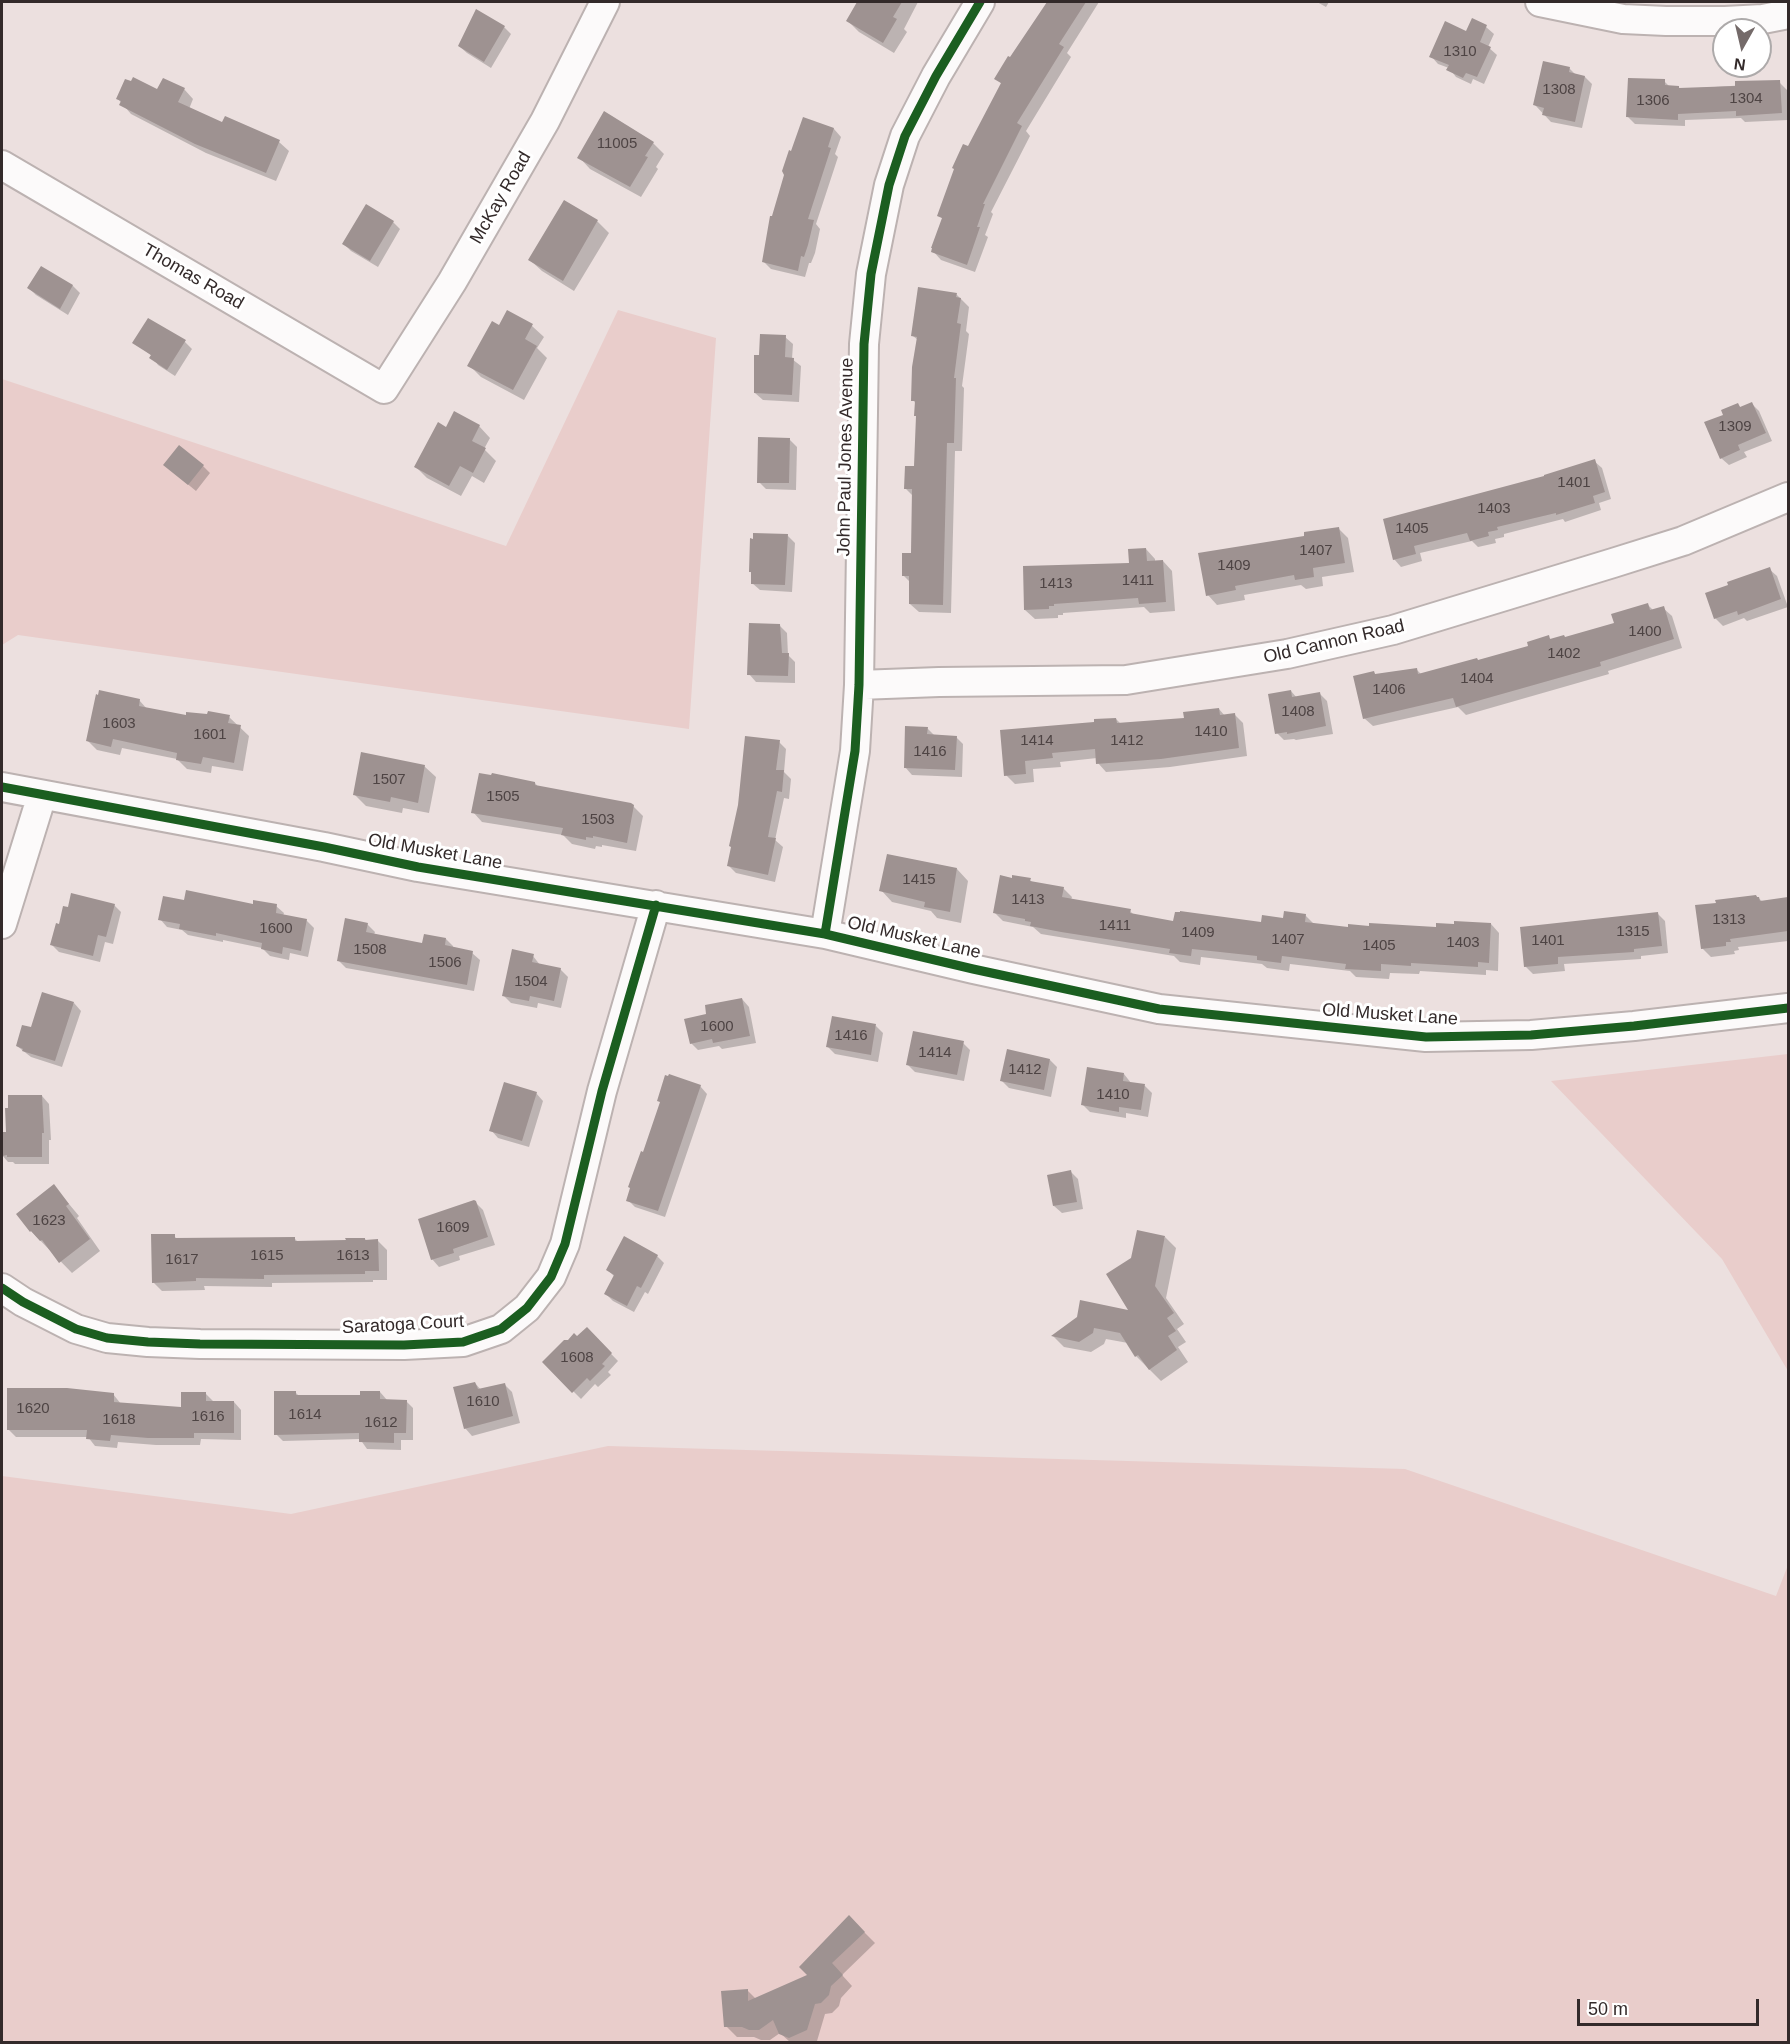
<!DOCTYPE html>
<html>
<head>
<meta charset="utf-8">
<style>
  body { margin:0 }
  #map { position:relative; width:1790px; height:2044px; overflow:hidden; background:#ece0df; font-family:Arial,sans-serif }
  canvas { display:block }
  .frame { position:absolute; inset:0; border:3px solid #332a2a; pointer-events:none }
  .north { position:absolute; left:1712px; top:18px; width:60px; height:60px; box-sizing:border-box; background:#fff; border:2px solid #adaaaa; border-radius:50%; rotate:188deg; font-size:16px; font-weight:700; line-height:24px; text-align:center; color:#332a2a }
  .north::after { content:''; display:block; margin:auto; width:21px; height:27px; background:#746a69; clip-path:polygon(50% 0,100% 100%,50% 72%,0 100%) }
  .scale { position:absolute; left:1577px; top:1999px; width:182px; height:27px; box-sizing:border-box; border:3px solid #332a2a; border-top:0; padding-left:8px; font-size:18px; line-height:21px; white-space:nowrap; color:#332a2a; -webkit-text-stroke:4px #fff; paint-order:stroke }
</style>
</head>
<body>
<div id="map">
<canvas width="1790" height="2044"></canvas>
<div class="frame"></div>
<div class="north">N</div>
<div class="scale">50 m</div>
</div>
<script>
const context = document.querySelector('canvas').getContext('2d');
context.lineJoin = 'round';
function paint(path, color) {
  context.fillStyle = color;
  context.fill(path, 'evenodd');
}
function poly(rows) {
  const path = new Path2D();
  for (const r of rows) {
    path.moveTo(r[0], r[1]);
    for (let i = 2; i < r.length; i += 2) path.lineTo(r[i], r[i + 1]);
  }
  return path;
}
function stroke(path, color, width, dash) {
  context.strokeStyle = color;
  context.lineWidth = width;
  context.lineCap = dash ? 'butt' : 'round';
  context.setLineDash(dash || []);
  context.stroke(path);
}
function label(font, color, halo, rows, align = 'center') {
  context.font = font + ' Arial,sans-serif';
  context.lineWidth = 6;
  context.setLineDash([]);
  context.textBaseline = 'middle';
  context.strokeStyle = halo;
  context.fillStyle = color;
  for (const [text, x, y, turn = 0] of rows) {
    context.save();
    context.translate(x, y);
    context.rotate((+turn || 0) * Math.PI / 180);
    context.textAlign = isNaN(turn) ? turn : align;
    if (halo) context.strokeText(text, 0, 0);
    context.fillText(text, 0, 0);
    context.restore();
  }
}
const green = poly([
  [618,310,716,338,689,729,18,635,2,645,2,379,506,546],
  [1788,1054,1788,1371,1722,1259,1551,1081],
  [608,1446,1405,1469,1776,1596,1788,1565,1788,2042,2,2042,2,1476,291,1514]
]);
const shadow = poly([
  [858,2,918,2,904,29,907,32,894,53,859,32,848,21],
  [1048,2,1099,2,1067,53,1071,57,1026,131,1030,136,991,212,993,214,985,235,988,237,975,272,941,260,933,251,943,219,939,215,968,148,1002,84,996,79],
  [1317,2,1329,2,1326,7],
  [1473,20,1486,27,1494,34,1488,47,1497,55,1484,84,1473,79,1471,84,1456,77,1449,68,1438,64,1431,56,1466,33],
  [504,27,511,34,491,68,467,53,459,46],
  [1569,68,1576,75,1585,77,1592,84,1582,128,1551,122,1535,105],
  [1664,81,1670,87,1678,87,1681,89,1780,83,1787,90,1788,120,1745,122,1741,118,1685,120,1685,126,1635,124,1628,117],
  [184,89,193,99,189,109,223,124,279,142,289,151,276,181,206,153,131,114,118,99,158,91],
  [803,119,834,129,841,137,835,154,838,157,816,224,820,229,815,253,811,263,809,263,805,277,771,269,764,262,773,218],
  [653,143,664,154,656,167,658,169,641,197,590,169,579,157],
  [597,221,609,233,574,291,542,271,530,260],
  [393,222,400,229,378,267,351,251,344,244],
  [42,268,73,286,80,293,68,315,36,295,29,288],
  [956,294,969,307,966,331,969,334,962,386,964,388,962,451,955,451,951,613,919,612,910,604,910,582,903,575,913,554,913,496,905,488,915,468,917,417,916,404,913,400,918,340,913,336],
  [507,312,532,326,544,337,537,348,547,358,524,400,481,377,469,365,500,327],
  [785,337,793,344,792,359,801,366,799,402,763,400,755,393,761,357],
  [134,342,185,342,192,349,175,376,158,365,152,356],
  [1737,404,1741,408,1752,404,1759,411,1772,441,1744,452,1747,457,1729,465,1721,458,1725,416],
  [479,426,490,438,484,449,496,461,484,483,472,476,461,496,427,478,416,467,447,429],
  [789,439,797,447,796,490,766,489,759,482],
  [1594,461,1602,468,1611,499,1599,503,1601,510,1565,522,1563,519,1504,534,1504,537,1495,539,1496,543,1478,547,1472,541,1420,553,1422,561,1401,567,1394,559,1385,520,1546,477],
  [203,466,210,473,196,491,173,472],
  [1338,528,1348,538,1354,572,1322,577,1323,586,1306,589,1301,585,1244,595,1245,600,1217,605,1208,595,1306,537],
  [788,536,795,543,792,592,760,590,752,583,752,574,750,571,754,541],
  [1146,549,1155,559,1155,561,1163,561,1172,571,1175,611,1150,613,1144,607,1063,613,1063,615,1058,615,1058,618,1035,619,1025,610,1130,564],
  [1769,569,1777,576,1788,607,1747,621,1744,618,1723,626,1715,618],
  [1647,604,1654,611,1663,608,1672,616,1682,648,1608,671,1609,674,1466,715,1458,707,1373,726,1364,718,1374,673,1377,676,1416,669,1422,675,1530,647,1548,637,1552,640,1566,638,1615,624],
  [780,626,787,633,788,655,795,662,795,683,756,682,749,674],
  [1291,691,1297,698,1320,694,1327,701,1333,734,1296,740,1294,739,1284,740,1277,733],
  [139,700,148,710,187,717,229,717,249,736,243,771,212,766,211,773,187,769,177,759,122,748,120,755,97,750,88,741],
  [1219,709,1225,716,1235,715,1243,723,1247,756,1170,767,1106,772,1098,763,1097,758,1060,762,1061,767,1033,769,1034,782,1015,784,1006,775,1001,731,1095,723,1116,719,1121,724,1185,720],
  [927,728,935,736,956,737,963,744,962,777,912,775,905,767],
  [779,742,786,749,784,772,791,779,789,799,784,798,775,840,783,847,775,882,736,873,729,866],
  [424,766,436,777,429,813,403,808,402,813,366,806,355,795],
  [535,783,539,788,633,806,643,816,636,851,602,845,602,847,596,846,595,849,572,844,563,835,482,822,473,812],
  [957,869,968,881,961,923,937,918,931,911,892,902,881,890],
  [1013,879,1030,880,1033,883,1063,888,1072,897,1071,900,1130,911,1135,916,1175,923,1263,924,1305,915,1314,924,1349,929,1437,929,1491,924,1499,933,1498,971,1486,970,1486,975,1420,971,1419,974,1390,973,1389,979,1356,977,1350,971,1290,964,1289,971,1267,968,1262,964,1201,957,1200,965,1180,962,1174,956,1041,934,1033,927,1003,921,994,912],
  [1756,896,1763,902,1788,899,1788,941,1738,947,1739,950,1734,951,1735,954,1711,957,1702,948],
  [185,902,276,906,284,913,283,916,306,920,314,928,308,957,290,953,289,960,270,956,262,948,223,940,223,942,188,935,182,930,167,927,160,919],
  [114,905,121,912,113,944,105,942,100,962,59,952,52,945],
  [1658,914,1665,921,1668,953,1641,956,1641,959,1564,964,1565,971,1533,974,1525,966],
  [367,924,375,932,374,935,424,944,446,939,453,946,453,948,472,953,480,960,474,991,346,968,338,960],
  [533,956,540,965,560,969,568,977,561,1008,538,1003,537,1008,511,1003,503,995],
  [742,999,749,1007,756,1043,722,1049,719,1046,698,1050,691,1043,708,1016],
  [74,1003,81,1011,62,1067,31,1057,17,1046],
  [876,1026,883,1033,878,1062,835,1054,828,1047],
  [963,1043,970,1050,964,1081,915,1072,908,1065],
  [1050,1060,1057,1067,1051,1097,1009,1088,1002,1081],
  [1124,1074,1131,1083,1145,1086,1152,1093,1148,1117,1126,1113,1126,1118,1090,1112,1082,1104],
  [700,1086,707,1094,665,1217,635,1207,628,1200,644,1154],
  [536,1093,543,1101,529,1147,498,1138,491,1130],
  [42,1096,49,1104,51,1140,49,1140,49,1164,15,1164,13,1162,8,1162,2,1155,2,1133,7,1133],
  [1071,1172,1078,1179,1083,1209,1062,1213,1054,1206],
  [54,1186,79,1216,77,1218,100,1251,72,1273,31,1231],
  [475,1202,483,1210,495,1245,459,1256,460,1260,439,1267,432,1259],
  [174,1236,178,1240,295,1239,298,1242,347,1242,365,1239,367,1241,378,1241,387,1250,387,1280,373,1280,373,1282,272,1283,272,1287,204,1286,205,1290,162,1291,153,1282],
  [1165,1237,1176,1248,1166,1298,1184,1324,1177,1329,1186,1342,1178,1347,1188,1362,1161,1381,1136,1356,1128,1343,1106,1339,1104,1344,1091,1352,1064,1347,1053,1336,1131,1312],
  [657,1256,664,1263,648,1294,645,1292,634,1312,613,1301,606,1294,615,1277,608,1270],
  [587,1329,618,1361,608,1372,611,1375,598,1387,595,1384,581,1399,544,1362,577,1338],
  [475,1383,481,1390,504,1384,512,1392,520,1423,472,1436,465,1428],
  [295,1392,299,1396,361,1396,380,1392,387,1400,406,1401,413,1408,413,1440,401,1440,401,1450,367,1449,360,1439,283,1441,276,1434],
  [113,1394,121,1404,183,1409,206,1394,213,1401,234,1402,241,1410,241,1440,201,1439,200,1445,156,1445,118,1442,117,1448,95,1446,88,1437,16,1437,9,1430],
  [849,1917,875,1943,842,1975,852,1986,841,1998,839,2006,832,2013,825,2014,817,2041,813,2042,790,2042,780,2033,770,2040,761,2040,754,2037,737,2037,726,2026,748,1991,756,1999,809,1975]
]);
const building = poly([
  [857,2,902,2,893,17,897,19,883,43,846,21],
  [1047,2,1086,2,1059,44,1064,47,1017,123,1022,126,983,204,985,204,977,227,980,227,967,265,931,252,932,248,931,248,942,218,937,216,954,169,952,168,963,144,968,146,1001,83,994,79,1008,56,1010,57],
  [476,9,505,26,484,62,458,46],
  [1472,18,1487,25,1480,42,1491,47,1477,77,1466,73,1463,78,1446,70,1449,65,1429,57,1445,21,1466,31],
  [1543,61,1570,67,1569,72,1585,76,1575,122,1542,115,1544,108,1533,105],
  [133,77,157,89,163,78,185,88,178,102,222,122,225,116,280,140,266,173,195,144,119,105,121,101,116,99,125,79,131,81],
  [1628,78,1665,79,1665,85,1679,86,1679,88,1735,86,1735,81,1780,80,1782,113,1736,116,1736,111,1678,114,1678,120,1626,117],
  [604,111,654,142,645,156,648,157,630,187,577,158],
  [803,117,834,128,828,147,831,148,808,219,814,220,808,245,804,257,801,256,798,271,762,262,770,216,772,216,784,175,782,171,789,150,791,151],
  [564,200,598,220,563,281,528,260],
  [366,204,394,221,370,261,342,244],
  [41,266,73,285,60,309,27,288],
  [918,287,957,293,956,297,961,298,957,323,961,324,954,378,956,378,954,443,947,443,943,605,909,604,909,576,902,576,902,553,911,553,912,489,904,489,905,466,914,466,916,416,914,416,915,401,911,401,912,367,917,337,911,336],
  [507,310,533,324,525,339,537,346,513,390,467,366,492,321,499,325],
  [148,318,186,340,167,370,149,358,151,355,132,343],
  [760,334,786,335,785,357,794,358,792,395,754,393,754,355,759,355],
  [1752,402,1766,433,1738,445,1740,450,1720,459,1704,422,1723,415,1721,410,1738,403,1740,407],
  [454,411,480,425,472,441,486,448,473,473,460,466,449,486,414,467,438,422,446,427],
  [758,437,790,438,789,483,757,483],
  [179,445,204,465,188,485,163,465],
  [1595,459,1605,492,1593,496,1595,503,1556,515,1556,513,1497,527,1498,530,1488,532,1489,536,1470,541,1467,533,1414,546,1416,554,1393,560,1383,519,1544,476,1544,475],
  [1339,527,1345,563,1313,568,1314,577,1295,580,1294,575,1235,586,1236,590,1206,596,1198,553,1304,536,1304,532],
  [753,533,788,534,785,585,751,584,751,572,749,572,750,538,753,539],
  [1146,548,1147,561,1163,560,1166,602,1139,604,1138,598,1054,604,1054,606,1049,606,1049,609,1024,610,1023,566,1129,563,1128,549],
  [1770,567,1781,599,1738,615,1737,611,1714,619,1705,593,1728,585,1727,582],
  [1648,603,1650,610,1664,606,1674,639,1600,662,1601,666,1456,707,1453,698,1363,719,1353,676,1374,671,1375,674,1417,668,1418,674,1477,658,1478,660,1528,646,1527,642,1549,635,1550,639,1564,635,1565,637,1614,623,1611,614],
  [749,623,780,624,782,653,789,653,788,676,747,675],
  [99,690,140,699,139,706,186,715,186,712,207,714,208,711,230,715,228,723,241,725,234,763,203,757,201,764,176,760,177,753,113,739,111,747,86,741,96,694,98,695],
  [1291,690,1292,697,1320,692,1326,726,1287,734,1287,732,1275,734,1268,694],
  [1219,708,1220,715,1235,713,1239,748,1161,759,1096,764,1095,749,1052,753,1053,758,1025,761,1026,774,1004,776,1000,730,1094,722,1094,719,1116,718,1117,723,1184,718,1183,712],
  [905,726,928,727,927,734,957,736,955,770,904,768],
  [745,736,780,740,776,770,784,770,782,792,777,791,768,837,776,838,768,875,727,866,731,847,729,846,738,805],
  [361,752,425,765,418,803,391,797,390,802,353,795],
  [479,773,491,775,492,773,535,782,535,785,631,803,634,805,627,843,593,836,593,838,586,837,586,840,561,835,563,828,471,813],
  [887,854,957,868,950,912,924,907,925,902,879,891],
  [1000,875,1012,878,1012,875,1031,878,1030,881,1064,887,1062,897,1131,909,1130,913,1173,921,1175,912,1180,912,1180,911,1261,922,1262,915,1283,918,1284,911,1306,914,1305,922,1348,927,1348,924,1369,926,1369,923,1436,927,1436,923,1454,924,1454,921,1491,923,1489,963,1478,962,1478,967,1411,963,1411,966,1381,964,1381,971,1345,969,1346,964,1282,956,1281,963,1257,960,1257,956,1192,949,1191,956,1169,953,1170,949,1061,932,1030,926,1031,922,1025,921,1025,919,993,913],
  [186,890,253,904,253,900,277,904,276,913,307,919,301,951,283,947,282,954,261,949,262,943,216,933,216,936,179,929,180,924,158,920,163,896,184,900],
  [71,893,115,904,106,937,98,935,93,956,50,945,56,923,59,924,63,906,68,907],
  [1756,895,1757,897,1759,897,1760,901,1788,897,1788,931,1730,939,1731,942,1726,942,1726,946,1701,949,1695,905,1716,903,1715,900],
  [1658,912,1662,946,1634,949,1634,952,1558,957,1558,964,1524,967,1520,927],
  [345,918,368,923,366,932,422,943,424,934,446,938,445,945,473,951,467,985,337,961],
  [512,949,534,954,532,962,561,968,554,1001,530,996,529,1001,502,996],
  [42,992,74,1002,55,1061,22,1051,23,1049,16,1046,22,1025,31,1027],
  [742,998,750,1036,713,1043,712,1039,690,1044,684,1019,706,1014,705,1005],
  [832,1016,876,1024,871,1055,826,1047],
  [913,1031,964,1041,957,1075,906,1065],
  [1007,1049,1050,1059,1044,1090,1000,1081],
  [1087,1067,1124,1073,1123,1081,1145,1084,1141,1110,1119,1107,1119,1112,1081,1105],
  [669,1074,701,1085,658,1211,626,1201,630,1188,628,1187,641,1151,643,1152,660,1102,657,1101,665,1075,668,1076],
  [504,1082,537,1092,522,1141,489,1131],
  [8,1095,42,1095,44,1133,42,1133,42,1157,7,1157,7,1155,2,1156,2,1132,6,1132,5,1108,8,1108],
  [1071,1170,1077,1202,1053,1206,1047,1175],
  [54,1184,69,1204,66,1206,90,1239,59,1263,42,1240,40,1241,31,1231,30,1232,16,1214],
  [474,1200,476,1201,488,1237,453,1249,454,1253,431,1260,418,1219],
  [1137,1230,1165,1236,1155,1286,1174,1313,1167,1318,1176,1331,1168,1336,1177,1350,1149,1370,1138,1355,1135,1357,1120,1333,1094,1328,1093,1333,1079,1342,1051,1336,1077,1317,1080,1300,1128,1310,1106,1274,1131,1258],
  [151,1234,175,1234,175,1238,295,1237,295,1241,346,1240,345,1238,365,1238,365,1240,378,1239,379,1271,365,1271,365,1274,264,1275,264,1279,196,1278,196,1281,152,1283],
  [624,1236,658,1255,641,1288,637,1286,627,1306,604,1294,614,1275,606,1270],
  [587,1327,612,1353,602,1364,605,1366,590,1381,587,1378,572,1393,542,1362,564,1340,568,1340,574,1333,577,1336],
  [475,1382,478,1389,505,1383,513,1416,464,1429,453,1387],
  [7,1388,67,1388,114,1393,114,1402,181,1407,181,1392,206,1392,206,1401,234,1401,234,1433,194,1433,194,1438,148,1438,111,1435,110,1441,86,1439,87,1430,7,1430],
  [274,1391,296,1391,296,1395,360,1395,360,1391,380,1391,380,1399,407,1400,406,1433,394,1433,394,1443,359,1442,359,1433,274,1435],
  [849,1915,865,1932,832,1963,843,1975,831,1986,829,1995,821,2003,815,2004,807,2030,789,2038,779,2034,773,2020,759,2030,749,2030,742,2027,724,2027,721,1991,748,1989,748,2001,807,1975,799,1967]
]);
const minor = poly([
  [1540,2,1623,19,1666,21,1725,21,1763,19,1788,14],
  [2,165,384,389,452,282,545,121,605,2],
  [859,685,939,682,1126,680,1287,654,1393,630,1613,563,1683,541,1788,497],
  [2,787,324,847,418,867,825,934,973,969,1159,1009,1426,1037,1531,1035,1634,1026,1788,1008],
  [2,924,42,795],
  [825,934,855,751,859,685,864,344,871,274,889,185,905,136,936,76,980,2],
  [2,1288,23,1302,76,1329,107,1338,148,1342,200,1344,404,1345,463,1342,501,1329,527,1308,551,1277,565,1244,602,1091,656,905]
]);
const cycleway = poly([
  [2,787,324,847,418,867,825,934,973,969,1159,1009,1426,1037,1531,1035,1634,1026,1788,1008],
  [825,934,855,751,859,685,864,344,871,274,889,185,905,136,936,76,980,2],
  [2,1288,23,1302,76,1329,107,1338,148,1342,200,1344,404,1345,463,1342,501,1329,527,1308,551,1277,565,1244,602,1091,656,905]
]);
const numberNames = [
  ["1310",1460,52],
  ["1308",1559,90],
  ["1304",1746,99],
  ["1306",1653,101],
  ["11005",617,144],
  ["1309",1735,427],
  ["1401",1574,483],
  ["1403",1494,509],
  ["1405",1412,529],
  ["1407",1316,551],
  ["1409",1234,566],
  ["1411",1138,581],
  ["1413",1056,584],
  ["1400",1645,632],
  ["1402",1564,654],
  ["1404",1477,679],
  ["1406",1389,690],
  ["1408",1298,712],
  ["1603",119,724],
  ["1410",1211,732],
  ["1601",210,735],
  ["1414",1037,741],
  ["1412",1127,741],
  ["1416",930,752],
  ["1507",389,780],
  ["1505",503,797],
  ["1503",598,820],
  ["1415",919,880],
  ["1413",1028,900],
  ["1313",1729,920],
  ["1411",1115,926],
  ["1600",276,929],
  ["1315",1633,932],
  ["1409",1198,933],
  ["1407",1288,940],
  ["1401",1548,941],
  ["1403",1463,943],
  ["1405",1379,946],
  ["1508",370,950],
  ["1506",445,963],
  ["1504",531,982],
  ["1600",717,1027],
  ["1416",851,1036],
  ["1414",935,1053],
  ["1412",1025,1070],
  ["1410",1113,1095],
  ["1623",49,1221],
  ["1609",453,1228],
  ["1615",267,1256],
  ["1613",353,1256],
  ["1617",182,1260],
  ["1608",577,1358],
  ["1610",483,1402],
  ["1620",33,1409],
  ["1614",305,1415],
  ["1616",208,1417],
  ["1618",119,1420],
  ["1612",381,1423]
];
const streetNames = [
  ["McKay Road",501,198,-60],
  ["Thomas Road",193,277,30],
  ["John Paul Jones Avenue",846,457,-89],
  ["Old Cannon Road",1334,642,-13],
  ["Old Musket Lane",435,852,10],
  ["Old Musket Lane",914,938,13],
  ["Old Musket Lane",1390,1015,4],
  ["Saratoga Court",403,1325,-3]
];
paint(green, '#e9cdcb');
paint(shadow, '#0003');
paint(building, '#9e9291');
stroke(minor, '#bcb2b1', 32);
stroke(minor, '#fcfafa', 28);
stroke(cycleway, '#1b5e20', 9);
label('15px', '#4e4444', null, numberNames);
label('18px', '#332a2a', '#fff', streetNames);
</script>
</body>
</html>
